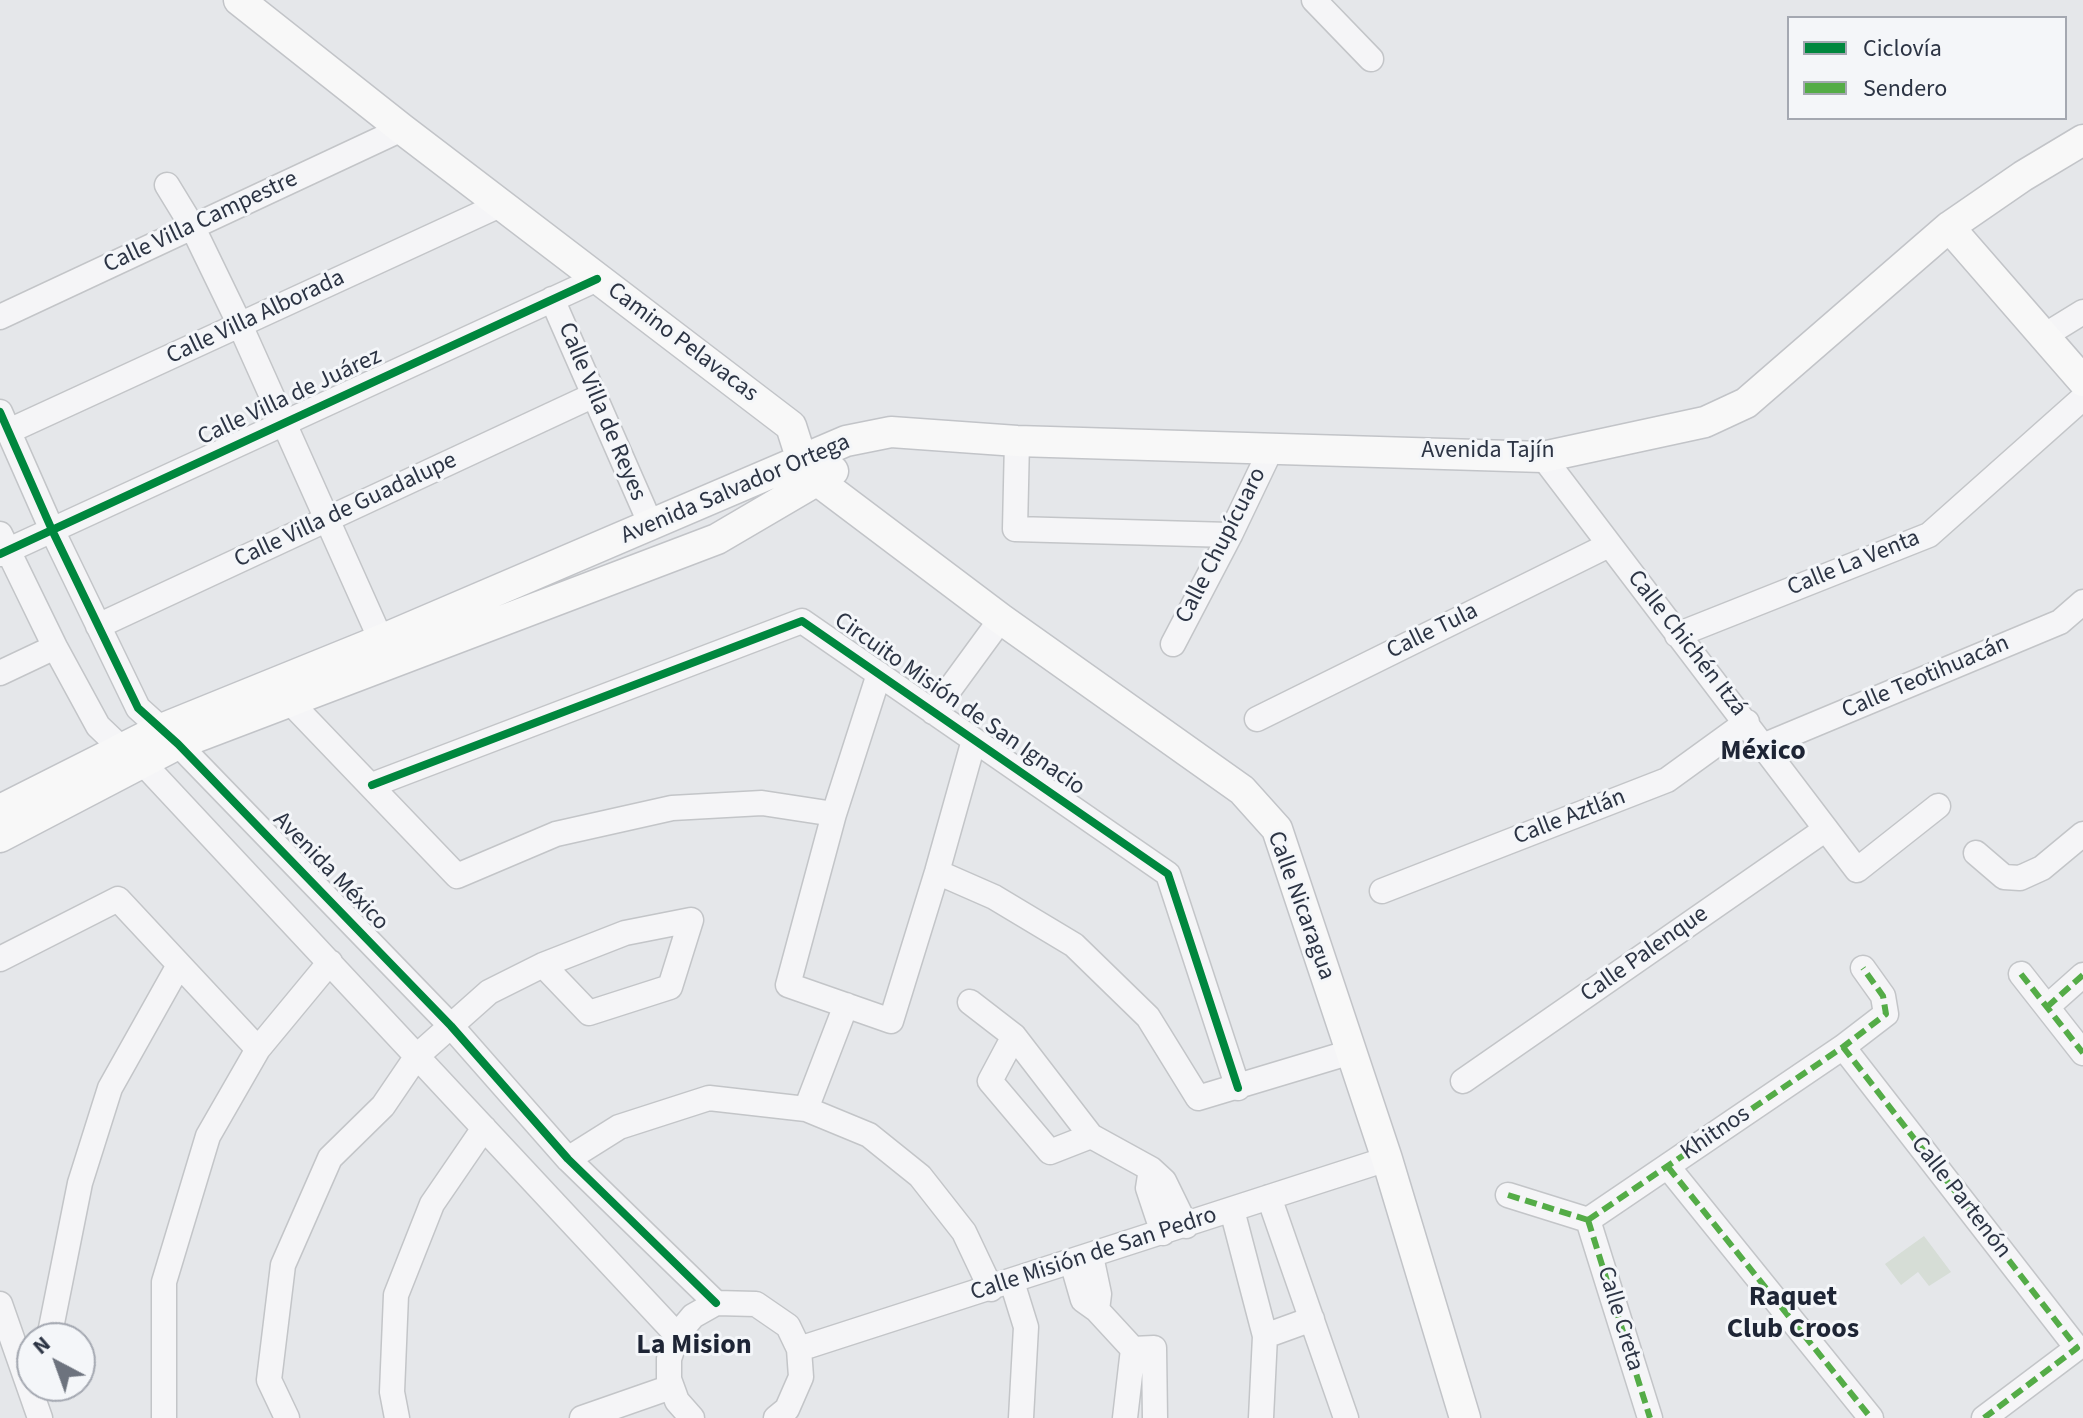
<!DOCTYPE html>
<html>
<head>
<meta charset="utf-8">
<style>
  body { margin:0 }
  #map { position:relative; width:2083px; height:1418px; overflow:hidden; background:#e5e7ea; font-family:"Source Sans 3",sans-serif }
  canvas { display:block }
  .legend { position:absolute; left:1787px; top:16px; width:280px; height:104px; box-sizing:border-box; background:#f4f6f9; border:2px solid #a4a8b1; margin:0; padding:10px 14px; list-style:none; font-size:24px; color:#2c3444 }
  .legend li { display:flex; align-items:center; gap:16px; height:40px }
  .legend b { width:40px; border:2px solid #a4a8b1 }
  .north { position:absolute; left:16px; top:1322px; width:80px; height:80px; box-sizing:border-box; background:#f4f6f9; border:2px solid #a4a8b1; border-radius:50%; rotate:319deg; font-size:22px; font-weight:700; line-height:32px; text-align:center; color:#2c3444 }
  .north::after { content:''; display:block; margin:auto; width:28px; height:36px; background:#6d737e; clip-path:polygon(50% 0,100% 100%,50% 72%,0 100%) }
</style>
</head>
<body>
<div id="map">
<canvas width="2083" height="1418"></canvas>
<ul class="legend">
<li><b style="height:10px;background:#00873e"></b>Ciclovía</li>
<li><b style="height:10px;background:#54ac47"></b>Sendero</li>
</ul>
<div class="north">N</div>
</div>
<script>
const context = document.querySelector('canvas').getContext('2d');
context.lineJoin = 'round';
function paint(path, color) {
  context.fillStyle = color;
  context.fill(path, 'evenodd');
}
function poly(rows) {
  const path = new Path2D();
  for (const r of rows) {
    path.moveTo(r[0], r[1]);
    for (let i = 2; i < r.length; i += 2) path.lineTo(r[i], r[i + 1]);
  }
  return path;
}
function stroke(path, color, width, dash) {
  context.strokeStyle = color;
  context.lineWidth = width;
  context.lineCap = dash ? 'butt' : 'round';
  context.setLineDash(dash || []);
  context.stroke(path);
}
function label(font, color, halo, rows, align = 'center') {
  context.font = font + ' "Source Sans 3",sans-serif';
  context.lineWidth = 6;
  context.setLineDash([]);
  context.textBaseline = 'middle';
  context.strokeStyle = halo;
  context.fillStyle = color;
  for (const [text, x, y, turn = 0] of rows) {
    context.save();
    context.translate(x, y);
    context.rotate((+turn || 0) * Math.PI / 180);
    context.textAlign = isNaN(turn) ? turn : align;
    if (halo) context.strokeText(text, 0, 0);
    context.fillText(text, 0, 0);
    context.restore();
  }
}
const green = poly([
  [1924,1236,1951,1272,1929,1286,1918,1272,1901,1285,1885,1264]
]);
const minor = poly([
  [1314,0,1371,59],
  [167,185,192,226,240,325,381,640],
  [552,299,651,525],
  [0,317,402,129],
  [2044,336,2083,312],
  [0,412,52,530,138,708,178,744,451,1026,568,1159,716,1303],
  [9,431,502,204],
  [1017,441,1015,529,1230,535],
  [1543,457,1857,870,1938,806],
  [0,534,55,647,98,726,121,748,142,762,677,1335],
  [0,554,597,279],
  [98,626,594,395],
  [1677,635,1929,535,2083,398],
  [1173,644,1230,535,1272,447],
  [0,673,55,647],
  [879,674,834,814,788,985,891,1021,937,872,974,740],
  [291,703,457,876,556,834,672,808,762,803,834,814],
  [933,712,1001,619],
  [1257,719,1609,545],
  [1765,745,2060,622,2083,602],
  [372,785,802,621,1168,874,1238,1088],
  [1976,853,2004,877,2020,878,2042,868,2083,834],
  [937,872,994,897,1074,945,1148,1017,1198,1098,1351,1052],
  [1382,891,1667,780,1747,722],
  [0,959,118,899,258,1049],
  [2021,974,2083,1053],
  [970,1002,1014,1036,1091,1136,1151,1169,1164,1181,1186,1226],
  [2047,1007,2083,975],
  [1014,1036,990,1081,1050,1152,1091,1136],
  [1843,1047,2077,1348,1984,1418],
  [1463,1081,1826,829],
  [806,1109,846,1005],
  [568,1159,619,1127,709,1098,806,1109,869,1135,920,1176,964,1232,991,1289],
  [1668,1167,1871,1418],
  [1151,1169,1148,1188,1163,1233],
  [1508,1195,1588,1220],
  [1269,1197,1346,1418],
  [1232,1210,1265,1336,1261,1418],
  [1588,1220,1843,1047,1886,1014,1883,996,1863,968],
  [1588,1220,1650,1418],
  [1091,1256,1099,1294,1097,1310],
  [1072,1262,1083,1300,1097,1310,1133,1349,1154,1348,1155,1418],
  [1012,1282,1026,1327,1021,1418],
  [0,1304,40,1418],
  [1265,1336,1312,1319],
  [49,1338,80,1183,110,1088,179,965],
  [799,1349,1387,1159],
  [164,1418,164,1282,208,1136,258,1049,330,962],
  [287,1418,269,1380,283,1265,330,1158,383,1106,417,1056,489,992,543,965,625,933,691,920,670,987,589,1013,543,965],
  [397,1418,392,1392,396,1295,432,1204,484,1128],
  [582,1418,671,1387],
  [692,1418,677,1401,669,1379,669,1359,677,1335,693,1316,716,1303,756,1304,788,1326,799,1349,801,1377,787,1409,776,1418],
  [1125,1418,1133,1349]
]);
const major = poly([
  [239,0,402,129,791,426,798,448,818,481,1001,619,1242,790,1277,829,1387,1159,1465,1418],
  [1949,227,2083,381],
  [0,810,159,730,381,640,846,441,891,432,1017,441,1543,457,1705,422,1746,403,1949,227,2023,176,2083,140],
  [0,837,178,744,717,539,833,471]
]);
const quiet = poly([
  [2021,974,2083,1053],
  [2047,1007,2083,975],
  [1843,1047,2077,1348,1984,1418],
  [1668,1167,1871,1418],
  [1508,1195,1588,1220],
  [1588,1220,1843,1047,1886,1014,1883,996,1863,968],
  [1588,1220,1650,1418]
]);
const cycleway = poly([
  [0,412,52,530,138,708,178,744,451,1026,568,1159,716,1303],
  [0,554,597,279],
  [372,785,802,621,1168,874,1238,1088]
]);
const streetNames = [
  ["Calle Villa Campestre",201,223,-25],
  ["Calle Villa Alborada",256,318,-25],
  ["Camino Pelavacas",682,343,37],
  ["Calle Villa de Juárez",290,398,-25],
  ["Calle Villa de Reyes",601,412,67],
  ["Avenida Tajín",1488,452],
  ["Avenida Salvador Ortega",736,490,-23],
  ["Calle Villa de Guadalupe",346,511,-25],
  ["Calle Chupícuaro",1222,546,-63],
  ["Calle La Venta",1854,564,-22],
  ["Calle Tula",1433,632,-26],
  ["Calle Chichén Itzá",1686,644,52],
  ["Calle Teotihuacán",1926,678,-23],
  ["Circuito Misión de San Ignacio",959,705,35],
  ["Calle Aztlán",1570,818,-21],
  ["Avenida México",330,872,46],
  ["Calle Nicaragua",1300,906,70],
  ["Calle Palenque",1645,955,-35],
  ["Khitnos",1716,1134,-34],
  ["Calle Partenón",1960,1198,52],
  ["Calle Misión de San Pedro",1094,1255,-18],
  ["Calle Creta",1619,1319,73]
];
const quarterNames = [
  ["México",1763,753],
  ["Raquet",1793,1299],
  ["Club Croos",1793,1331],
  ["La Mision",694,1347]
];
paint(green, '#d6ddd6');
stroke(minor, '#c3c5c8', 27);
stroke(major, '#c2c4c8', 33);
stroke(minor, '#f5f5f7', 24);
stroke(major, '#f8f8f8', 30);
stroke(quiet, '#54ac47', 6, [12, 6]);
stroke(cycleway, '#00873e', 8);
label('24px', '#2c3444', '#f4f6f9', streetNames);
label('bold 28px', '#1e2535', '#f4f6f9', quarterNames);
</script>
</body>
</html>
